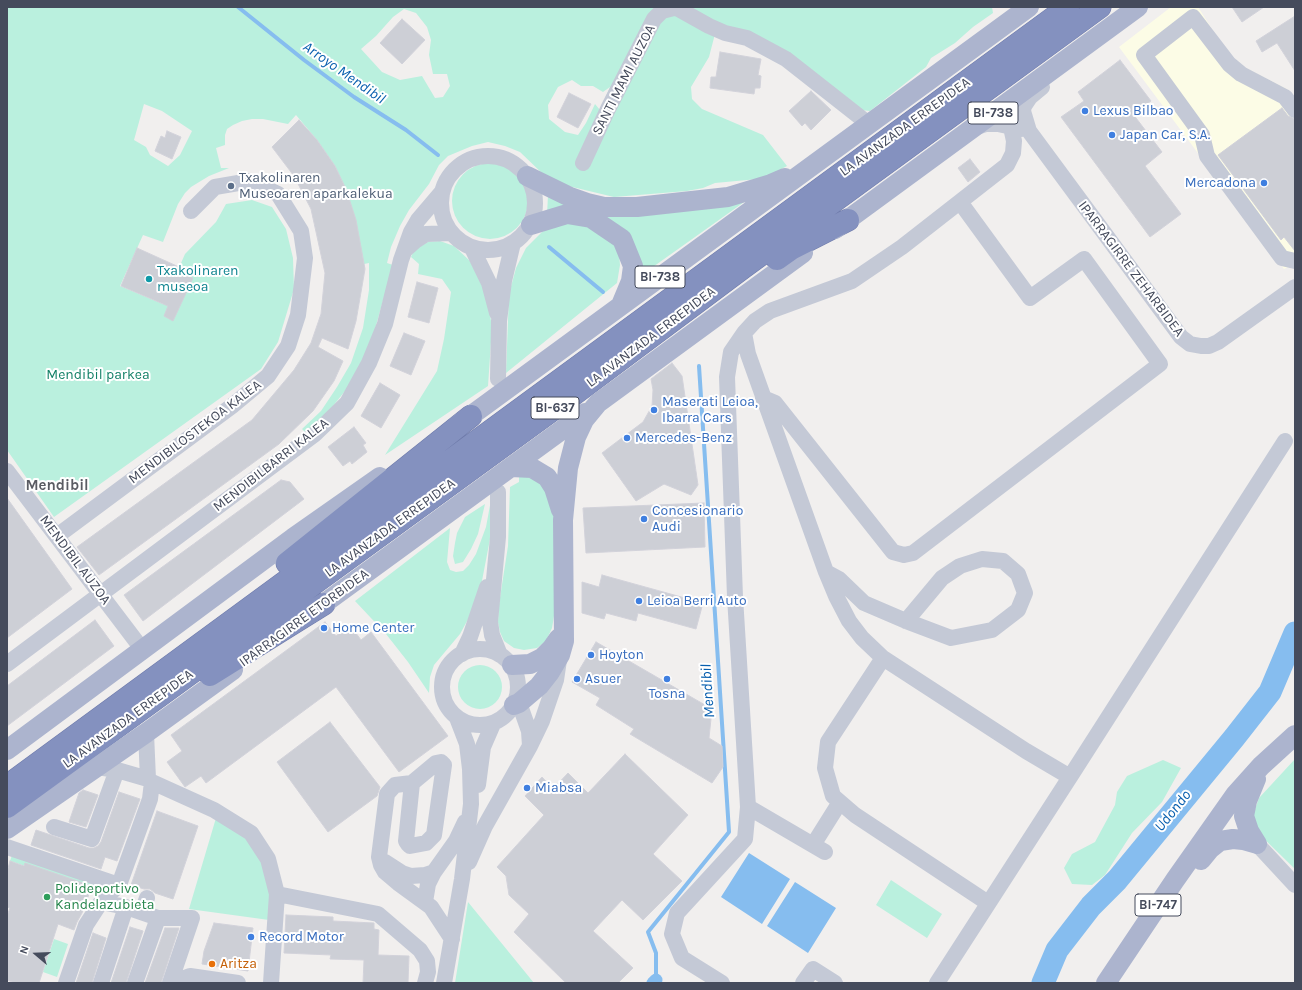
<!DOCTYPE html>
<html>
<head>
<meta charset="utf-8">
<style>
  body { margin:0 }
  #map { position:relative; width:1302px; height:990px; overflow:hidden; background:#f1efee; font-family:Karla,sans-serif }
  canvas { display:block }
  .frame { position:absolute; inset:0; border:8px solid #454b5c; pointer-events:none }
  .north { position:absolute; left:16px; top:934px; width:40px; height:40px; -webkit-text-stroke:3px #fff; paint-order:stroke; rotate:289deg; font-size:11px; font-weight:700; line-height:16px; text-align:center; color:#454b5c }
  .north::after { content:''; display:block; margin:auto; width:14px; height:18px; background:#454b5c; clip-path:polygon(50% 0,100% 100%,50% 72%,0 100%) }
</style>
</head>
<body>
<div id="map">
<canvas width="1302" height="990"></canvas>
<div class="frame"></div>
<div class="north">N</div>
</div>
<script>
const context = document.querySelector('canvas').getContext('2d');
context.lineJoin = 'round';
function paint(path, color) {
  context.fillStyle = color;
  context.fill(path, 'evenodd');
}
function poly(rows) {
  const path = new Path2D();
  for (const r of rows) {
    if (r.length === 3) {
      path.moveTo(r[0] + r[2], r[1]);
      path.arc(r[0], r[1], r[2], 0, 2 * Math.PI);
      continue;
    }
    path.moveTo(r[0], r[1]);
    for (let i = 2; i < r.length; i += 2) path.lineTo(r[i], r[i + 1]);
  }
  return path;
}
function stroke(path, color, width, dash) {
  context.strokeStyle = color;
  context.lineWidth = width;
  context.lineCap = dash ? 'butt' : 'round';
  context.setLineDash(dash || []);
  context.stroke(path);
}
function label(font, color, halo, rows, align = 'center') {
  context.font = font + ' Karla,sans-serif';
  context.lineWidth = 4;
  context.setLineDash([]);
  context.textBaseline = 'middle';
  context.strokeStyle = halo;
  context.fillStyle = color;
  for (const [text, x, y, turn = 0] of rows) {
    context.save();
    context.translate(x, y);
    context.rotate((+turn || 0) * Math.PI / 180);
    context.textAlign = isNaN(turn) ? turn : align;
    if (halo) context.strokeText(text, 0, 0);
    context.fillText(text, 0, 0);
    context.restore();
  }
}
const commercial = poly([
  [1171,7,1198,7,1224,48,1242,66,1287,89,1295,100,1295,264,1284,269,1119,47]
]);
const green = poly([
  [7,7,672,7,715,34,709,57,691,87,692,99,702,109,763,135,787,166,772,174,758,179,715,183,703,188,687,191,614,197,564,185,545,176,520,152,505,146,488,142,472,146,448,156,439,165,429,184,409,210,400,226,391,247,387,263,393,265,370,347,353,381,333,406,306,433,302,429,321,411,337,387,351,363,363,328,369,290,369,263,364,264,346,189,335,166,317,140,296,115,288,124,263,119,252,119,242,121,233,125,227,129,225,135,225,145,216,148,221,168,229,168,209,176,191,187,185,193,178,204,163,242,143,235,120,286,163,304,185,254,216,222,226,204,252,200,272,207,286,229,293,258,294,289,278,342,261,369,54,517,7,450],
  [404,9,416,13,427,27,431,40,429,55,433,74,447,74,450,86,443,97,435,98,422,76,400,80,382,72,361,49,376,36,393,17],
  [572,80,581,86,593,86,603,92,610,87,600,110,595,104,586,123,578,135,565,132,549,119,548,105,558,87],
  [144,104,162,111,192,131,180,155,168,166,150,155,146,147,134,140],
  [686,7,992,7,993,13,973,27,955,43,931,58,926,67,870,111,861,110,730,29],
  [490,201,38],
  [548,195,573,204,754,195,636,279,630,239,547,215],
  [573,223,591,227,614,244,619,253,620,265,617,283,506,373,509,294,516,268,526,248,542,232,556,225],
  [440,241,454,246,470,261,487,296,492,327,488,386,385,455,437,371,444,339,451,292,442,279,418,274,419,264,411,257,414,250,428,242],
  [519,475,542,481,554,514,555,610,552,628,546,641,537,648,524,650,514,648,504,641,500,632,498,622,499,604,508,546,510,487,519,482],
  [491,500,490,539,481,586,472,612,460,634,434,665,430,677,429,693,408,662,386,634,355,601,450,528,447,562,450,570,456,572,463,571,469,565,476,554,486,527],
  [485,504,478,534,471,549,463,562,455,564,453,556,455,543,457,533,465,517],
  [480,687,22],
  [1295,759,1295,869,1255,830,1253,815,1259,798],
  [1163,760,1181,768,1162,802,1132,833,1105,875,1092,885,1072,884,1064,868,1072,854,1095,842,1115,805,1117,792,1127,776],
  [216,818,249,837,265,862,273,894,269,920,189,909],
  [13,852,112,885,95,889,10,861],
  [891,880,942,914,927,938,876,905],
  [468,902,534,983,455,983],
  [54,939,68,944,57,977,43,972]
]);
const water = poly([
  [749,853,790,879,762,924,721,897],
  [795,882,836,908,808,953,767,926]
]);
const stream = poly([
  [238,7,304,60,354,97,406,130,438,155],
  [549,247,603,292],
  [659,983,656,980,656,953,648,932,729,832,699,366]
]);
const canal = poly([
  [653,983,656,980]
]);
const river = poly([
  [1043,983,1057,950,1091,906,1117,880,1234,738,1270,692,1295,633]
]);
const building = poly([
  [1232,7,1264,7,1242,22,1232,7],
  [1295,16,1295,71,1277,43,1262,52,1256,41,1295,16],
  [402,19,425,40,402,64,380,43,402,19],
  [720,52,761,59,758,75,761,76,760,88,755,88,754,94,710,88,711,77,716,77,720,52],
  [1120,60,1151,101,1133,114,1162,152,1145,166,1181,214,1150,237,1061,117,1084,101,1078,92,1120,60],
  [811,91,831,110,811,130,805,123,802,126,789,111,811,91],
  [569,93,591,104,578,128,557,117,569,93],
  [1282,108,1288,116,1295,119,1295,251,1284,237,1281,240,1218,155,1282,108],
  [299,120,317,140,335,166,346,189,356,220,365,269,356,321,348,349,322,338,318,347,343,361,334,381,313,411,279,444,99,575,77,547,252,420,294,370,311,343,321,314,325,273,311,209,294,176,272,147,299,120],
  [167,131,181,137,172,159,155,151,161,136,165,138,167,131],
  [970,159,980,172,968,182,958,168,970,159],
  [137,248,179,267,176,272,193,278,173,321,164,316,168,306,121,286,137,248],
  [417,282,438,288,429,323,408,317,417,282],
  [404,333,425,341,411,375,390,366,404,333],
  [672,363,682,376,698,485,691,495,664,484,636,501,602,453,643,422,652,406,653,390,651,379,672,363],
  [380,383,400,395,381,428,361,416,380,383],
  [354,427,366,443,363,445,367,452,352,464,350,461,343,466,328,447,354,427],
  [281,480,290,482,304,499,143,621,124,595,281,480],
  [7,498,72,589,7,638,7,498],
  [704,503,705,547,586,553,583,508,704,503],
  [602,575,703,603,696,629,638,613,636,621,606,613,604,619,582,613,582,582,599,587,602,575],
  [95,620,114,646,7,726,7,686,95,620],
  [325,622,336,636,350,625,361,640,371,632,448,736,399,772,336,687,206,783,201,776,185,787,167,762,182,751,171,735,325,622],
  [596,642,712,709,709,738,722,746,723,767,712,783,630,734,634,729,596,705,600,698,572,682,596,642],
  [330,722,380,787,377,796,328,832,277,762,330,722],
  [625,754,688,815,653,854,682,881,643,920,622,900,593,931,633,968,618,983,566,983,514,932,529,914,509,895,506,876,497,867,544,815,525,796,542,777,553,789,568,773,588,793,625,754],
  [83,790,98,795,86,827,69,822,79,793,83,790],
  [119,792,140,799,117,861,105,857,101,869,31,845,36,830,89,848,94,848,98,846,101,842,119,792],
  [157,811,198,826,173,899,155,893,150,889,144,889,131,885,157,811],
  [10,861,24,866,25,863,92,886,82,913,77,922,74,930,58,924,39,983,15,983,7,980,7,916,10,908,7,907,7,872,10,861],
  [286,915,333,917,333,921,374,923,374,929,379,930,378,955,409,956,408,983,363,983,364,960,330,959,331,955,284,953,286,915],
  [214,923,253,928,248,971,202,964,204,951,214,923],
  [130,927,143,931,126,983,111,983,130,927],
  [165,928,179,928,161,983,145,983,165,928],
  [93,933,106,938,92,983,76,983,93,933]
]);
const minor = poly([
  [675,7,709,26,725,33,747,38,786,59,870,125],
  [1042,87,1030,97,1024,106,1023,111,1029,131,1181,337,1190,344,1201,346,1209,346,1218,342,1295,287],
  [1295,110,1285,97,1241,74,1229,64,1193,17,1144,55,1202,135,1207,156,1282,258,1295,261],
  [974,128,986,124,998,124,1021,129],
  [488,203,47],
  [583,163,608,109,654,19,662,11,674,8],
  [472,248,489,283,497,313],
  [405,250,415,241,426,234,451,233],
  [498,379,499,321,504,281,513,243],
  [763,398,775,403,893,552,904,555,913,553,1160,364,1084,259,1030,298,960,202],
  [7,471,142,649],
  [498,492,498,537,490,622,492,635,500,655],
  [57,536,232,406,268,376,288,346,298,315,305,258,301,231,278,194,250,181,215,187,191,211],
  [826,572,839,579,864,603,906,621,951,638,992,630,1018,610,1025,593,1018,574,1003,561,982,559,960,566,942,578,906,621],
  [480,687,38],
  [462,654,470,637,487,587],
  [883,658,828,742,825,768,833,796,855,815,988,903],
  [7,664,315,434,347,403,369,363,385,324,401,260,411,232,418,220,441,193],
  [517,697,529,731,530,746],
  [146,733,148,779],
  [97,767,117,770,148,779,152,782,214,810,251,833,268,859,277,894,271,983],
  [1070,777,1285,441],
  [412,783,406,841,408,844,410,846,426,843,434,835,444,765,441,762,436,763,412,783,395,785,387,794,379,857,381,865,385,872,398,883,431,907,452,939],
  [478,785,483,747,493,724],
  [748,807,825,852],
  [54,827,92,839,117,770],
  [1257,844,1295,885],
  [813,845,840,802],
  [7,847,119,885],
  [385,862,402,873,411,876,425,875,434,872],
  [469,862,485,826,530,746,542,721,556,680,559,660],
  [277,894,378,914,420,950,427,961,428,972,425,983],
  [101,902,126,907,158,918,192,918,170,983],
  [425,902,428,884,434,872,456,841,465,822],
  [142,912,147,898],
  [66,983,86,925,101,902,119,885,150,799,152,782],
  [101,983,126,907],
  [135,983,158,918],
  [178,983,179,980,190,976,238,983],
  [444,983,462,879,471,804,470,769,467,744,457,718],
  [722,983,682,958,672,934,677,913,745,839,748,807,735,597,727,377,731,352,744,333],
  [803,983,813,969,835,983],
  [937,983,1070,777,1026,751,883,658,862,638,849,621,836,596,826,572,748,354,744,333,755,321,770,311,852,281,902,247,1007,165,1013,153,1014,141,1011,127]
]);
const major = poly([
  [527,176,570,197,587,203,604,207,637,207,728,197,771,184,785,178],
  [531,225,567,214,591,218,622,239,633,266,631,281,621,305],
  [835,229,1138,7],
  [458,425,1029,7],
  [511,467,532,468,547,477,554,488,561,510],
  [311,613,585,413],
  [512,665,530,664,542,658,552,648,559,638],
  [514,705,519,703,539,686,550,672,560,655,564,641,563,520,568,468,576,437,584,420,598,403,803,253],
  [7,750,293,538,380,477],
  [1256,779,1247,801,1244,816,1249,831,1257,844],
  [7,829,146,733,233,670],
  [1201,860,1210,849,1220,841,1233,839,1243,840,1257,844],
  [1106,983,1175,880,1235,795,1261,766,1295,735]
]);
const highway = poly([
  [777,259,791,249,848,220],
  [287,563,471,416],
  [210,675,324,604],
  [7,786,1068,7],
  [7,807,573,395,744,267,1100,7]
]);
const markers = [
  [1085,111,4,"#3f7fe0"],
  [1112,135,4,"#3f7fe0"],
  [1264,183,4,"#3f7fe0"],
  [231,186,4,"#5c6f8a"],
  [149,279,4,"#0f9aa8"],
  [654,410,4,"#3f7fe0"],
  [627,438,4,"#3f7fe0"],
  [644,519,4,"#3f7fe0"],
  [639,601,4,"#3f7fe0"],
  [324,628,4,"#3f7fe0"],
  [591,655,4,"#3f7fe0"],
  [577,679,4,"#3f7fe0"],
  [667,679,4,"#3f7fe0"],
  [527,788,4,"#3f7fe0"],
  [47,897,4,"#2e9e5b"],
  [251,937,4,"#3f7fe0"],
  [212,964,4,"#e8710a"]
];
const shields = [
  [993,113,50],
  [660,277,50],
  [555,408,48],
  [1158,905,46]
];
const shieldNames = [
  ["BI-738",993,113],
  ["BI-738",660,277],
  ["BI-637",555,408],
  ["BI-747",1158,905]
];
const streetNames = [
  ["SANTI MAMI AUZOA",624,80,-63],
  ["LA AVANZADA ERREPIDEA",905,127,-36],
  ["IPARRAGIRRE ZEHARBIDEA",1131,269,53],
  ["LA AVANZADA ERREPIDEA",651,337,-37],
  ["MENDIBILOSTEKOA KALEA",195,432,-37],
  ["MENDIBILBARRI KALEA",271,465,-38],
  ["LA AVANZADA ERREPIDEA",390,528,-36],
  ["MENDIBIL AUZOA",75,560,53],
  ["IPARRAGIRRE ETORBIDEA",304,618,-36],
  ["LA AVANZADA ERREPIDEA",128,719,-36]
];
const shopNames = [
  ["Lexus Bilbao",1093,111],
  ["Japan Car, S.A.",1120,135],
  ["Mercadona",1256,183,"right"],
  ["Maserati Leioa,",662,402],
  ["Ibarra Cars",662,418],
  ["Mercedes-Benz",635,438],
  ["Concesionario",652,511],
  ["Audi",652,527],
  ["Leioa Berri Auto",647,601],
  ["Home Center",332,628],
  ["Hoyton",599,655],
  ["Asuer",585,679],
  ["Tosna",667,694,"center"],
  ["Miabsa",535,788],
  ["Record Motor",259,937]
];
const serviceNames = [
  ["Txakolinaren",239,178],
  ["Museoaren aparkalekua",239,194]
];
const cultureNames = [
  ["Txakolinaren",157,271],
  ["museoa",157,287]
];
const parkNames = [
  ["Mendibil parkea",98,375]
];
const leisureNames = [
  ["Polideportivo",55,889],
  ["Kandelazubieta",55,905]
];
const foodNames = [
  ["Aritza",220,964]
];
const waterNames = [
  ["Arroyo Mendibil",344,73,35],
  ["Mendibil",708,691,-94],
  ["Udondo",1173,811,-51]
];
const neighbourhoodNames = [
  ["Mendibil",57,486]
];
paint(commercial, '#fcfce6');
paint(green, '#baf0de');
paint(water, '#86bdef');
stroke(stream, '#86bdef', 4);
stroke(canal, '#86bdef', 13);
stroke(river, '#86bdef', 23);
paint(building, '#cdcfd6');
stroke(building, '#d2d2da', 1);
stroke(highway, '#6f7bab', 23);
stroke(minor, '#c4c9d6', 16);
stroke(major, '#acb4ce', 20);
stroke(highway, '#8491bf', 22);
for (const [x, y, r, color] of markers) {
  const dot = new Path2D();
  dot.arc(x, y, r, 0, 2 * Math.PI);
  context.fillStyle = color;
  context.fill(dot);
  stroke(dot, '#fff', 1.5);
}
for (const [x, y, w] of shields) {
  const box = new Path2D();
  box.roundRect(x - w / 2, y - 11, w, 22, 3);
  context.fillStyle = '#fff';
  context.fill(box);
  stroke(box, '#454b5c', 1);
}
label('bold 13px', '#454b5c', null, shieldNames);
label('14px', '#454b5c', '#fff', streetNames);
label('14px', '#366cbe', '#fff', shopNames, 'left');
label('14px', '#4e5e75', '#fff', serviceNames, 'left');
label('14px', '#0d838f', '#fff', cultureNames, 'left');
label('14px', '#138067', '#fff', parkNames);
label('14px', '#27864d', '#fff', leisureNames, 'left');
label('14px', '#c56008', '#fff', foodNames, 'left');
label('italic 15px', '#075eae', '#fff', waterNames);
label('bold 15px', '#5a5c63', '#fff', neighbourhoodNames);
</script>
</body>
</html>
